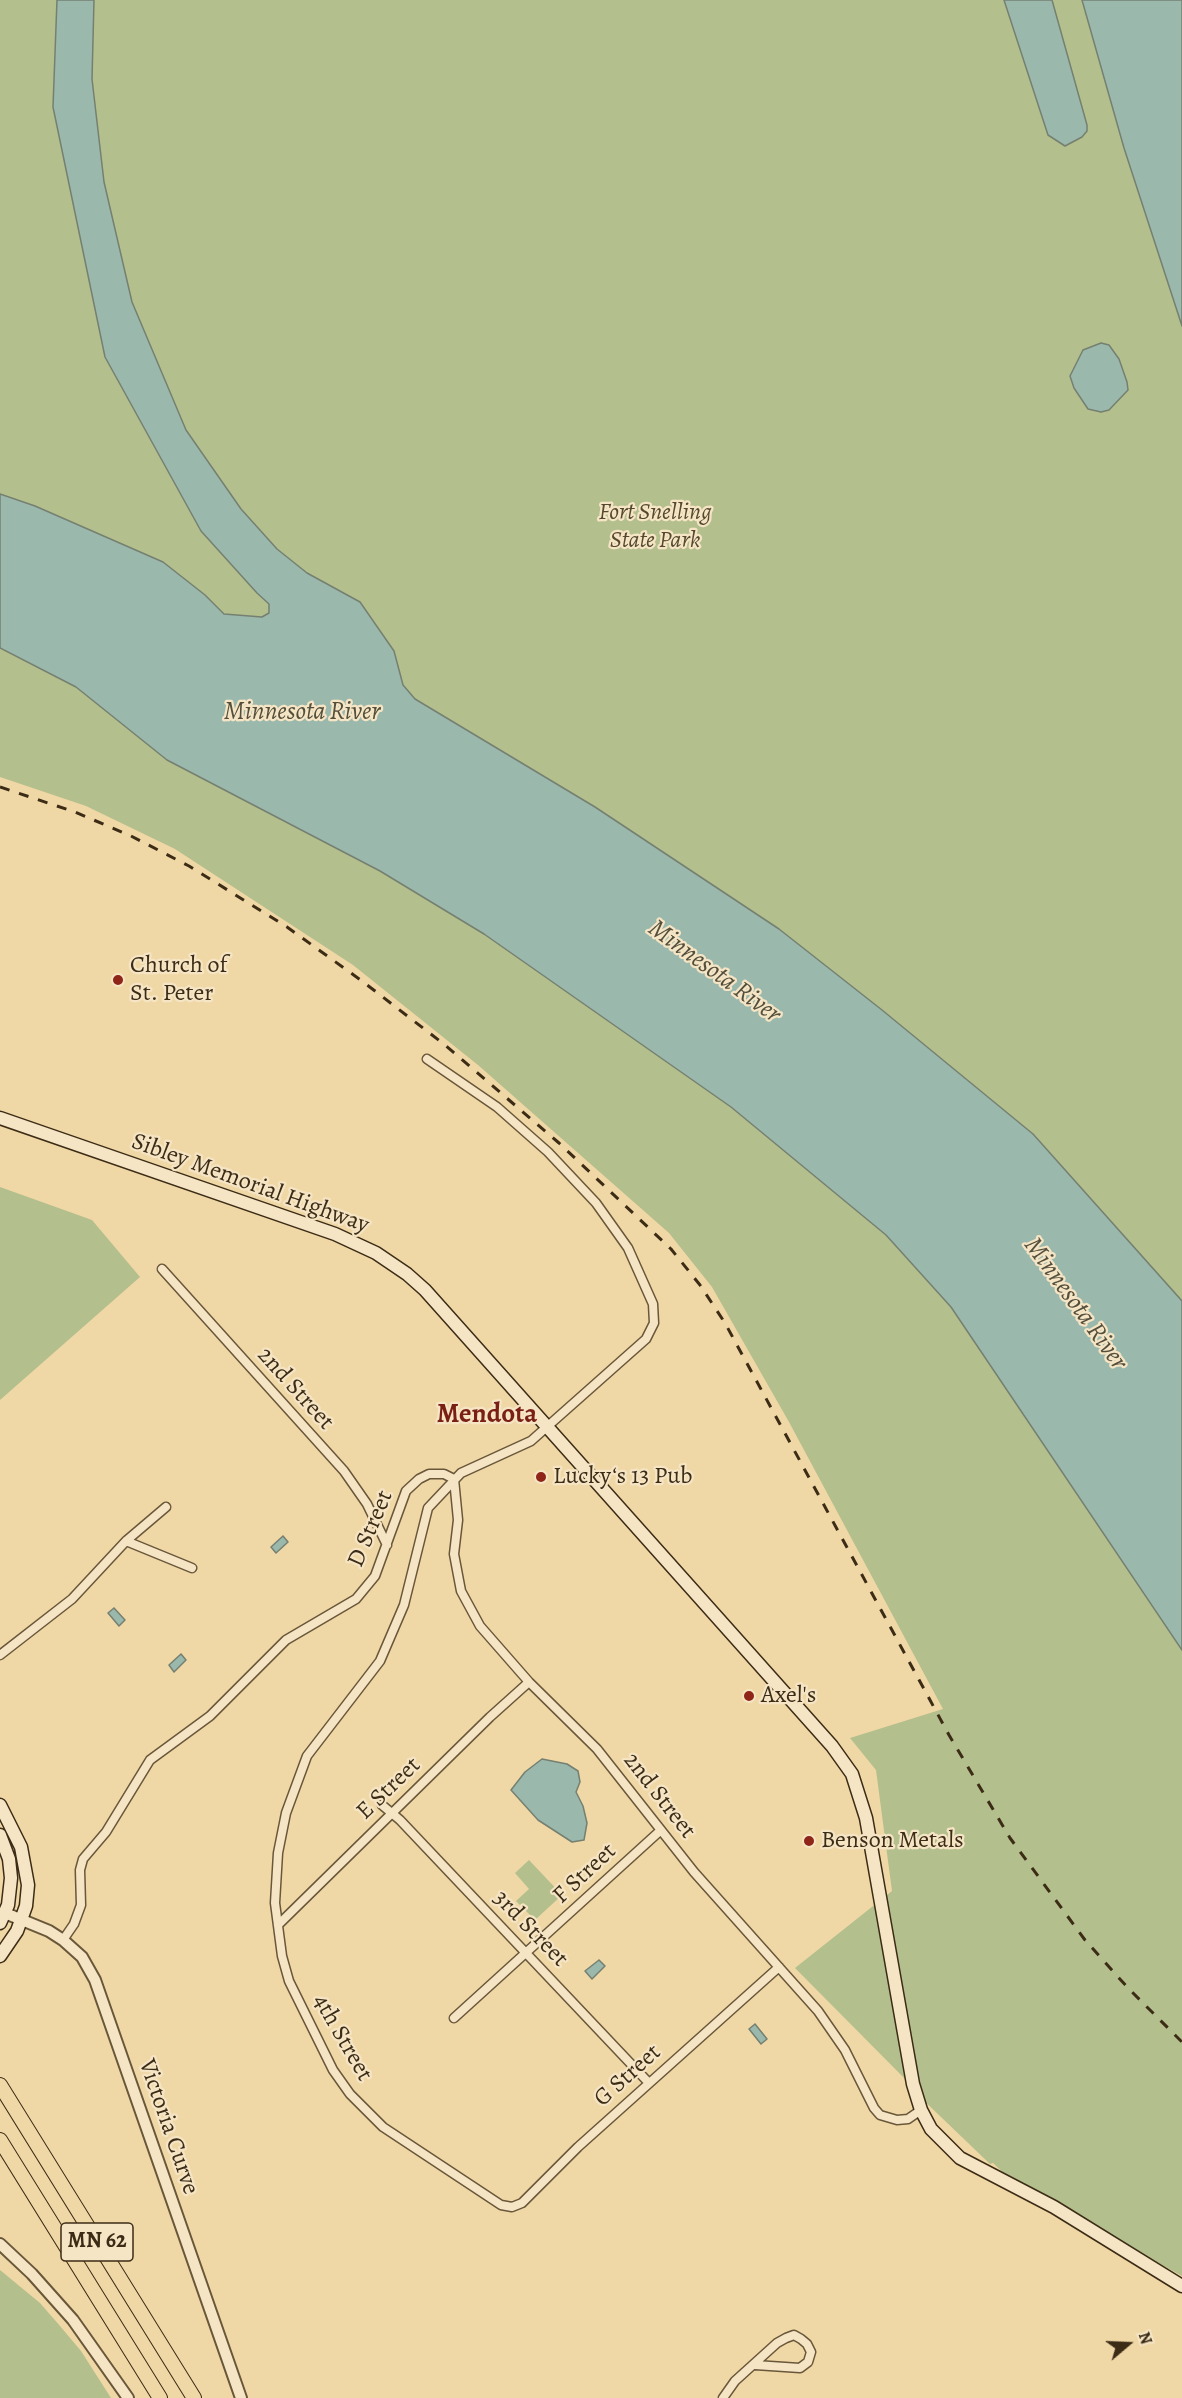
<!DOCTYPE html>
<html>
<head>
<meta charset="utf-8">
<style>
  body { margin:0 }
  #map { position:relative; width:1182px; height:2398px; overflow:hidden; background:#f0d7a6; font-family:Alegreya,serif }
  canvas { display:block }
  .north { position:absolute; left:1098px; top:2314px; width:60px; height:60px; -webkit-text-stroke:4px #f5e5c5; paint-order:stroke; rotate:71deg; font-size:16px; font-weight:700; line-height:24px; text-align:center; color:#3c2c16 }
  .north::after { content:''; display:block; margin:auto; width:21px; height:27px; background:#3c2c16; clip-path:polygon(50% 0,100% 100%,50% 72%,0 100%) }
</style>
</head>
<body>
<div id="map">
<canvas width="1182" height="2398"></canvas>
<div class="north">N</div>
</div>
<script>
const context = document.querySelector('canvas').getContext('2d');
context.lineJoin = 'round';
function paint(path, color) {
  context.fillStyle = color;
  context.fill(path, 'evenodd');
}
function poly(rows) {
  const path = new Path2D();
  for (const r of rows) {
    path.moveTo(r[0], r[1]);
    for (let i = 2; i < r.length; i += 2) path.lineTo(r[i], r[i + 1]);
  }
  return path;
}
function stroke(path, color, width, dash) {
  context.strokeStyle = color;
  context.lineWidth = width;
  context.lineCap = dash ? 'butt' : 'round';
  context.setLineDash(dash || []);
  context.stroke(path);
}
function label(font, color, halo, rows, align = 'center') {
  context.font = font + ' Alegreya,serif';
  context.lineWidth = 4.5;
  context.setLineDash([]);
  context.textBaseline = 'middle';
  context.strokeStyle = halo;
  context.fillStyle = color;
  for (const [text, x, y, turn = 0] of rows) {
    context.save();
    context.translate(x, y);
    context.rotate((+turn || 0) * Math.PI / 180);
    context.textAlign = isNaN(turn) ? turn : align;
    if (halo) context.strokeText(text, 0, 0);
    context.fillText(text, 0, 0);
    context.restore();
  }
}
const green = poly([
  [0,0,1082,0,1124,148,1182,326,1182,2276,1015,2184,993,2163,990,2164,917,2094,917,2091,795,1968,892,1891,876,1770,850,1738,943,1709,789,1422,712,1287,669,1233,478,1065,353,965,175,849,86,806,0,777],
  [0,1187,92,1220,140,1277,0,1400],
  [529,1860,562,1895,535,1920,516,1901,529,1889,515,1873],
  [0,2270,40,2303,60,2326,81,2351,111,2398,0,2398]
]);
const water = poly([
  [57,0,94,0,92,79,104,182,132,302,186,430,241,509,277,549,307,573,360,602,394,651,403,685,415,699,595,807,779,929,882,1010,1033,1134,1182,1301,1182,1650,951,1307,886,1235,731,1107,484,934,380,871,167,760,76,687,0,648,0,494,35,506,163,562,205,595,224,614,262,617,269,613,269,604,257,593,201,531,105,357,53,107,57,0],
  [1004,0,1052,0,1087,125,1087,131,1082,137,1065,146,1048,135,1004,0],
  [1082,0,1182,0,1182,326,1124,148,1082,0],
  [1101,343,1109,345,1119,359,1127,382,1128,390,1109,410,1101,412,1088,409,1074,388,1070,376,1083,350,1101,343],
  [283,1536,288,1542,276,1553,271,1547,283,1536],
  [114,1608,125,1620,119,1626,108,1613,114,1608],
  [181,1654,186,1660,174,1672,169,1665,181,1654],
  [542,1759,567,1764,578,1771,580,1782,576,1792,583,1806,587,1823,584,1840,572,1842,538,1820,511,1790,525,1772,542,1759],
  [599,1960,605,1966,592,1979,585,1971,599,1960],
  [755,2024,767,2039,761,2044,749,2029,755,2024]
]);
const minor = poly([
  [427,1059,497,1107,548,1152,596,1203,628,1248,653,1304,654,1323,646,1339,531,1441,461,1473,428,1508,404,1605,380,1661,307,1756,286,1813,278,1853,275,1903,282,1956,289,1981,333,2070,350,2094,383,2127,501,2205,512,2207,522,2203,578,2147,779,1967],
  [162,1269,344,1471,367,1504,387,1545],
  [454,1479,458,1520,454,1554,461,1591,480,1626,529,1682,597,1749,694,1872,818,2011,845,2050,874,2108,880,2115,897,2120,908,2119,921,2110],
  [126,1541,192,1568],
  [0,1655,72,1599,126,1541,166,1507],
  [382,1805,400,1820,649,2083],
  [278,1925,490,1717,529,1682],
  [63,1940,74,1924,81,1905,80,1870,83,1859,106,1832,150,1760,210,1716,286,1640,356,1599,375,1576,406,1491,419,1479,429,1474,444,1474,454,1479],
  [454,2018,661,1830],
  [723,2398,735,2381,777,2343,786,2338,794,2335,801,2339,807,2344,811,2352,808,2362,800,2368,755,2365]
]);
const tertiary = poly([
  [5,1913,49,1931,63,1940,82,1957,95,1980,241,2398],
  [0,2244,32,2274,73,2320,128,2398]
]);
const secondary = poly([
  [0,1118,335,1234,376,1253,407,1274,425,1290,832,1746,852,1774,866,1818,913,2084,921,2110,931,2129,960,2158,1054,2207,1182,2286],
  [0,1805,21,1847,28,1885,26,1906,17,1931,0,1956],
  [0,1835,9,1859,11,1878,8,1905,0,1923]
]);
const trunk = poly([
  [0,2085,194,2398],
  [0,2140,160,2398]
]);
const rail = poly([
  [0,787,75,812,131,836,189,866,287,927,362,981,445,1045,559,1143,671,1249,700,1285,725,1323,949,1735,1010,1838,1085,1940,1128,1988,1182,2042]
]);
const markers = [
  [118,980,6,"#8f2418"],
  [541,1477,6,"#8f2418"],
  [749,1696,6,"#8f2418"],
  [809,1841,6,"#8f2418"]
];
const shields = [
  [97,2242,72]
];
const shieldNames = [
  ["MN 62",97,2242]
];
const parkNames = [
  ["Fort Snelling",655,513],
  ["State Park",655,541]
];
const poiNames = [
  ["Church of",130,966],
  ["St. Peter",130,994],
  ["Lucky‘s 13 Pub",553,1477],
  ["Axel's",761,1696],
  ["Benson Metals",821,1841]
];
const streetNames = [
  ["Sibley Memorial Highway",250,1184,20],
  ["2nd Street",295,1389,48],
  ["D Street",371,1529,-67],
  ["E Street",389,1789,-44],
  ["2nd Street",659,1796,52],
  ["F Street",585,1874,-43],
  ["3rd Street",530,1929,46],
  ["4th Street",342,2038,60],
  ["G Street",628,2076,-42],
  ["Victoria Curve",168,2127,71]
];
const waterNames = [
  ["Minnesota River",302,713],
  ["Minnesota River",714,972,36],
  ["Minnesota River",1075,1304,54]
];
const quarterNames = [
  ["Mendota",487,1415]
];
paint(green, '#b3bf8c');
paint(water, '#9bb8ad');
stroke(water, '#758071', 1.5);
stroke(minor, '#69573a', 11);
stroke(tertiary, '#69573a', 14);
stroke(secondary, '#3c2c16', 15);
stroke(trunk, '#3c2c16', 16);
stroke(minor, '#f5e5c5', 8);
stroke(tertiary, '#f5e5c5', 10);
stroke(secondary, '#f5e5c5', 12);
stroke(trunk, '#f0d7a6', 14);
stroke(rail, '#3c2c16', 3, [10, 10]);
for (const [x, y, r, color] of markers) {
  const dot = new Path2D();
  dot.arc(x, y, r, 0, 2 * Math.PI);
  context.fillStyle = color;
  context.fill(dot);
  stroke(dot, '#f5e5c5', 2);
}
for (const [x, y, w] of shields) {
  const box = new Path2D();
  box.roundRect(x - w / 2, y - 19, w, 38, 4.5);
  context.fillStyle = '#f5e5c5';
  context.fill(box);
  stroke(box, '#3c2c16', 1.5);
}
label('bold 22px', '#3c2c16', null, shieldNames);
label('italic 24px', '#54492e', '#f5e5c5', parkNames);
label('24px', '#3c2c16', '#f5e5c5', poiNames, 'left');
label('24px', '#3c2c16', '#f5e5c5', streetNames);
label('italic 26px', '#544f3c', '#f5e5c5', waterNames);
label('bold 27px', '#7a1f14', '#f5e5c5', quarterNames);
</script>
</body>
</html>
